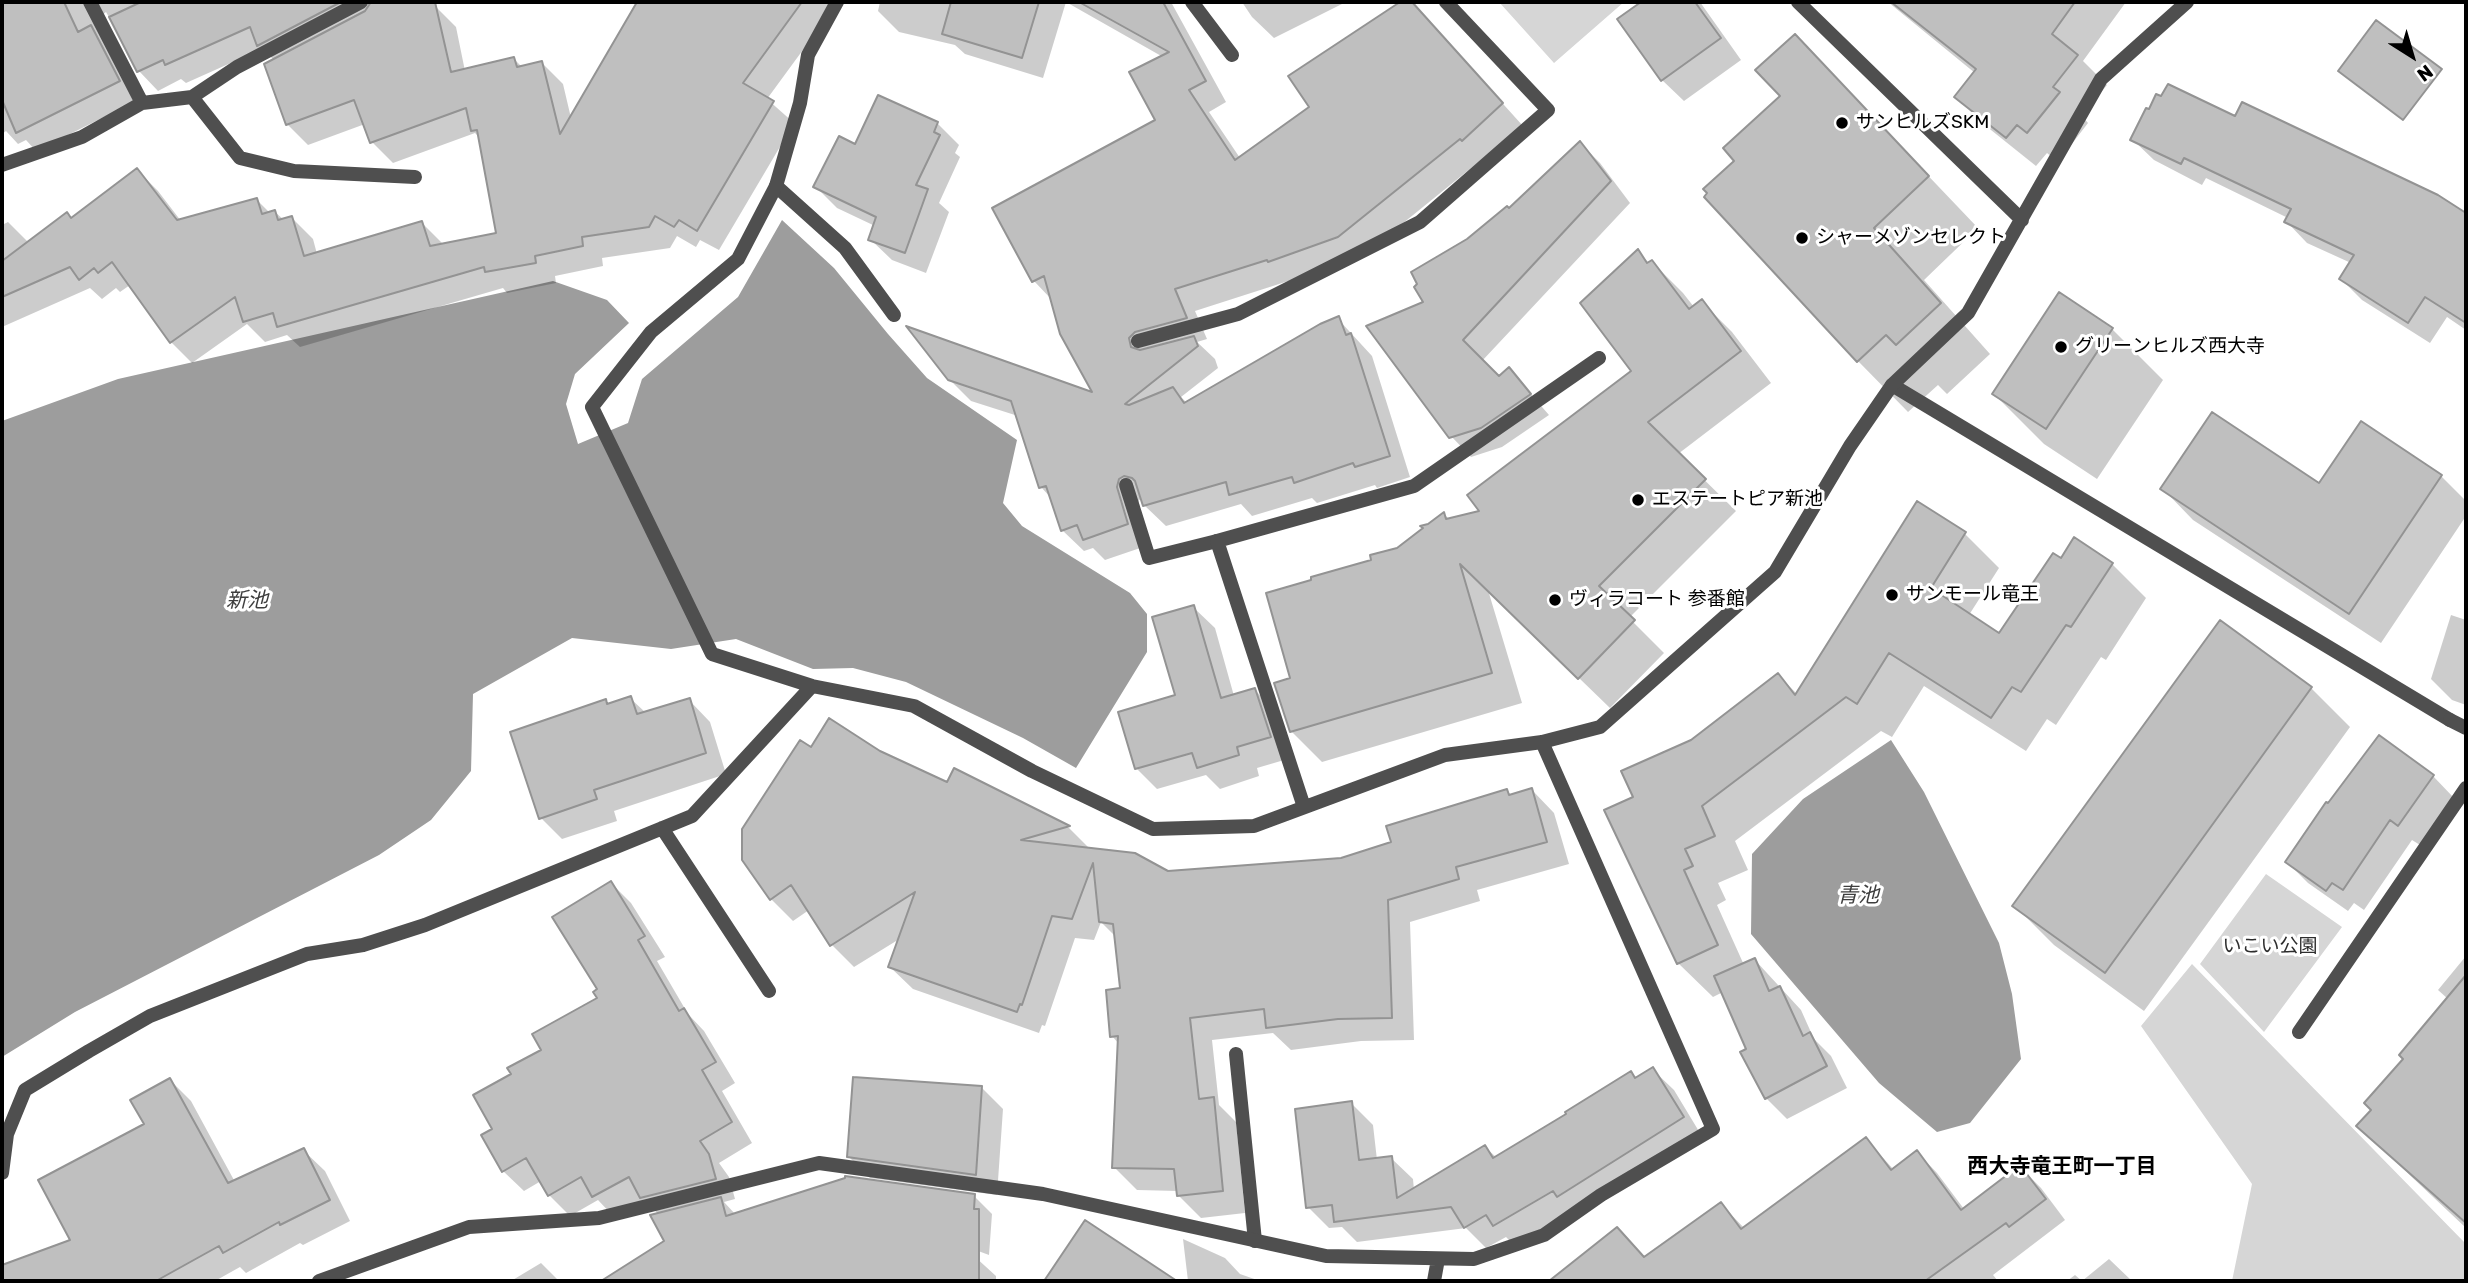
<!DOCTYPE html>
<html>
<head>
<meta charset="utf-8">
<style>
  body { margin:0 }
  #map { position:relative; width:2468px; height:1283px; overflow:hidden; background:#fff; font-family:Rubik,sans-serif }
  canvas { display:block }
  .frame { position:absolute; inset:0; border:4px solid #000; pointer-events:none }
  .north { position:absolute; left:2377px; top:21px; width:70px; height:70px; -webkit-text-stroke:5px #fff; paint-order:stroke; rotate:143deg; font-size:19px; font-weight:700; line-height:28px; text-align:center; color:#000 }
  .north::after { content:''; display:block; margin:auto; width:24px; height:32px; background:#000; clip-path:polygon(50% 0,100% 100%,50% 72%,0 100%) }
</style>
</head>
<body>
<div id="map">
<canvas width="2468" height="1283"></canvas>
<div class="frame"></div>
<div class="north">N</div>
</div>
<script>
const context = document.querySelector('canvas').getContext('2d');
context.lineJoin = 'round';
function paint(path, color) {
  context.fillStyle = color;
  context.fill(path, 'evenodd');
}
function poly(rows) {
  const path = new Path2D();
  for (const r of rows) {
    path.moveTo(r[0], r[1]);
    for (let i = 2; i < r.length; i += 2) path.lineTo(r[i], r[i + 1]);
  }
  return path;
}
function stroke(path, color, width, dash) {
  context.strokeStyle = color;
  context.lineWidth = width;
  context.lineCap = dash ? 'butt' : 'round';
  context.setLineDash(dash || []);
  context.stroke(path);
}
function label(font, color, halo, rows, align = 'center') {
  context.font = font + ' Rubik,"Noto Sans JP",sans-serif';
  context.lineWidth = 6;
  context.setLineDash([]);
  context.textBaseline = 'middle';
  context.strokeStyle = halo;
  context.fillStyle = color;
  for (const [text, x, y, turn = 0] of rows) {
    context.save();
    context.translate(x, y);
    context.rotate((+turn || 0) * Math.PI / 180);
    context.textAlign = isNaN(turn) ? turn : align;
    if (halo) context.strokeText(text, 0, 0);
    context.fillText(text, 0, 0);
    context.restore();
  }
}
const green = poly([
  [1499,2,1624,2,1554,63],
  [2266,874,2342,927,2264,1032,2200,964],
  [2192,964,2466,1244,2466,1281,2232,1281,2252,1184,2141,1026]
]);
const water = poly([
  [782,220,834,268,888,334,927,378,1017,440,1003,503,1022,526,1130,593,1147,614,1147,652,1076,768,1023,738,906,682,853,668,813,669,736,639,671,649,572,638,473,694,471,771,431,820,379,855,75,1012,2,1057,2,421,118,379,553,281,607,300,629,323,575,374,566,404,578,444,628,423,642,379,738,297],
  [1891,740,1924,792,1999,943,2012,994,2021,1059,1970,1123,1937,1132,1879,1083,1751,934,1752,854,1803,799]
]);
const shadow = poly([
  [2,2,392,2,395,7,435,6,456,27,465,71,514,59,522,67,542,63,563,84,571,118,639,2,838,2,767,99,794,123,719,250,700,240,696,247,677,236,670,248,602,258,603,266,555,276,556,283,507,293,503,288,300,347,287,335,265,342,247,324,192,363,171,342,130,285,120,292,116,288,102,299,90,288,2,327,2,225,8,222,29,243,72,220,137,170,158,191,181,221,257,200,270,213,275,212,284,220,292,218,313,239,317,254,422,223,443,244,498,234,480,138,475,133,393,163,372,142,365,124,308,145,287,124,274,60,262,49,186,83,181,79,158,91,139,71,106,12,100,17,138,100,36,151,26,140,18,144,6,131,2,134],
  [880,2,1171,2,1226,102,1209,112,1240,158,1312,107,1290,77,1403,2,1411,2,1523,126,1360,258,1195,311,1207,339,1197,342,1215,359,1218,368,1181,397,1187,403,1338,319,1372,356,1410,477,1377,488,1375,485,1317,503,1312,498,1252,516,1241,504,1166,526,1144,505,1142,499,1139,500,1137,510,1149,545,1105,560,1093,548,1084,551,1062,530,1051,498,1041,487,1018,416,971,401,949,379,1096,395,1052,300,1034,281,994,209,1158,121,1163,57,1066,2,1043,78,965,54,955,45,899,32,878,11],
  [1242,2,1346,2,1274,38,1252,17],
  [1644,2,1700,2,1741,60,1684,101,1662,80,1620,19],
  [1888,2,2126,2,2083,61,2107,85,2082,116,2088,123,2058,162,2047,153,2036,166,1986,126,1957,97,1975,73],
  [1795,36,1978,228,1924,280,1990,354,1947,394,1938,385,1908,412,1858,361,1737,161,1782,96],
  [937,123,959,145,955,153,960,157,939,203,949,212,926,273,892,260,870,239,875,226,837,208,816,187,856,147],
  [2132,139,2453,218,2466,226,2466,330,2447,317,2430,343,2362,300,2341,279,2351,263,2307,243,2286,221,2288,218,2206,178,2202,185,2154,160],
  [1580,143,1600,163,1630,203,1482,361,1499,378,1509,369,1549,415,1502,447,1471,457,1451,436,1425,303,1468,241,1509,210],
  [1638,252,1650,264,1652,262,1683,293,1694,307,1701,301,1732,332,1771,383,1678,454,1736,511,1629,618,1664,653,1610,708,1488,590,1522,703,1322,762,1291,731,1292,679,1373,561,1398,549,1444,514,1450,520,1482,512,1634,371],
  [2112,329,2163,380,2097,479,2044,444,1994,394],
  [2441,476,2466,501,2466,516,2381,643,2193,520,2163,489,2319,486],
  [1965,534,1999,568,1969,615,2000,635,2062,561,2075,540,2112,564,2146,598,2106,660,2101,657,2056,725,2047,719,2026,751,1924,686,1892,737,1881,731,1735,841,1748,870,1718,883,1726,900,1717,905,1744,965,1755,960,1801,1010,1814,1039,1831,1056,1847,1088,1787,1119,1766,1098,1748,1050,1723,992,1713,997,1678,963,1635,798,1692,741,1778,675,1797,694],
  [1193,607,1215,628,1234,696,1255,690,1276,712,1291,758,1257,768,1259,776,1220,789,1206,775,1157,789,1136,768,1177,696],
  [2451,615,2466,620,2466,705,2452,700,2431,679],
  [2311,688,2350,727,2144,1011,2054,945,2015,906],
  [630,698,646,713,689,700,710,722,726,774,614,811,617,821,562,839,541,818,605,701,609,705],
  [2379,738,2433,776,2454,798,2420,845,2412,840,2364,910,2354,903,2348,911,2308,883,2287,862],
  [811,749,879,753,947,785,955,770,1069,828,1091,850,1168,872,1342,859,1393,844,1507,791,1511,796,1532,790,1554,813,1569,864,1477,890,1480,901,1410,922,1414,1040,1361,1041,1291,1050,1273,1033,1212,1040,1219,1105,1236,1122,1245,1213,1201,1218,1178,1195,1178,1191,1137,1190,1114,1167,1119,1044,1112,1036,1122,989,1116,937,1101,922,1094,940,1075,938,1045,1026,1042,1025,1039,1033,913,989,890,967,901,938,854,967,832,945,809,910,793,921,771,899],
  [611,883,631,903,665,957,657,961,688,1014,704,1031,735,1083,722,1091,752,1143,719,1163,729,1177,735,1199,724,1202,736,1215,974,1196,992,1214,989,1255,962,1245,996,1276,996,1281,604,1281,667,1241,659,1215,645,1200,614,1217,598,1200,570,1216,549,1195,541,1181,524,1191,503,1171,494,1130,513,1075,599,999],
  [2466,956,2466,1228,2380,1147,2373,1110,2448,999,2438,990],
  [1652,1069,1674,1090,1703,1138,1516,1247,1506,1237,1486,1248,1466,1228,1357,1242,1342,1227,1329,1228,1308,1207,1351,1103,1373,1125,1377,1160,1391,1158,1413,1179,1414,1190,1485,1147,1497,1158,1569,1115,1631,1074,1636,1079],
  [170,1080,191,1101,235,1182,303,1150,325,1171,350,1221,303,1245,300,1243,246,1273,240,1267,215,1281,2,1281,2,1267,72,1241,146,1124],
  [982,1088,1003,1109,997,1195,870,1178,848,1156],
  [1866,1139,1894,1170,1917,1152,1937,1173,1964,1209,2020,1167,2041,1188,2065,1220,1993,1275,1998,1281,1855,1281,1848,1271,1833,1281,1552,1281,1617,1229,1645,1258,1721,1204,1745,1229],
  [1085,1222,1174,1281,1071,1281,1056,1266],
  [1183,1239,1225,1258,1240,1274,1260,1281,1188,1281],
  [2109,1259,2132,1281,2082,1281],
  [541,1263,559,1281,511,1281],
  [2075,1275,2082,1281,2067,1281]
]);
const building = poly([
  [2,2,64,2,78,32,91,25,120,81,16,133,2,100,2,2],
  [141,2,341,2,257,46,250,27,165,65,163,60,137,72,109,17,141,2],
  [371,2,435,2,451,72,514,57,517,67,542,61,560,134,637,2,802,2,743,83,774,101,697,231,679,220,674,227,655,216,649,227,582,237,583,246,535,256,536,263,485,272,484,267,277,327,273,313,243,322,235,297,170,343,112,262,98,273,94,268,79,280,70,267,2,297,2,261,67,212,71,218,137,168,177,220,257,198,262,214,275,210,278,220,292,216,304,256,422,221,430,246,496,233,477,130,471,131,466,108,370,143,354,100,286,125,264,64,365,11,371,2],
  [951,2,1039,2,1022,58,942,34,951,2],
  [1079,2,1163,2,1206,81,1189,90,1235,160,1309,107,1288,76,1400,2,1412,2,1503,103,1462,141,1460,139,1338,237,1268,262,1267,260,1175,289,1187,318,1135,332,1129,338,1131,347,1140,350,1194,336,1198,346,1125,404,1129,405,1173,387,1184,403,1320,324,1339,316,1346,335,1351,333,1390,456,1355,467,1353,463,1294,483,1292,477,1229,495,1226,482,1143,506,1135,481,1132,478,1124,476,1119,479,1117,487,1128,524,1083,540,1077,525,1061,531,1046,486,1039,488,1011,401,948,380,906,326,1092,392,1060,334,1044,276,1032,282,992,208,1155,120,1129,72,1169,52,1079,2],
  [1641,2,1695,2,1721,38,1661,81,1617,19,1641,2],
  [1891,2,2075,2,2052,34,2078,55,2053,87,2060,92,2027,133,2017,125,2006,138,1954,97,1976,69,1891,2],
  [2376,20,2442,69,2403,120,2338,71,2376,20],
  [1795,34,1929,176,1874,228,1941,303,1896,345,1886,335,1857,362,1704,197,1707,193,1703,189,1734,161,1723,148,1780,96,1755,70,1795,34],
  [2168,84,2235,116,2242,102,2438,195,2466,213,2466,323,2425,297,2408,323,2339,279,2354,255,2284,222,2291,209,2184,158,2181,164,2130,140,2146,108,2149,109,2156,94,2161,96,2168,84],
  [878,95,938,122,934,132,940,135,916,185,928,189,905,253,868,240,876,217,813,187,839,136,855,144,878,95],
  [1580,141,1611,181,1463,340,1499,376,1509,367,1531,394,1481,428,1449,438,1366,326,1423,302,1414,287,1417,284,1411,272,1467,239,1507,206,1509,208,1580,141],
  [1638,249,1647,263,1652,260,1689,309,1702,299,1741,351,1648,422,1706,479,1599,586,1635,620,1578,679,1460,564,1492,673,1290,732,1274,683,1290,678,1266,593,1311,580,1311,577,1371,560,1370,555,1397,548,1423,528,1420,526,1428,524,1444,512,1446,519,1479,511,1467,495,1631,371,1580,303,1638,249],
  [2059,292,2113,328,2046,429,1992,394,2059,292],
  [2212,412,2319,483,2361,421,2442,475,2349,614,2160,489,2212,412],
  [1917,501,1966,532,1931,588,1999,633,2053,553,2061,558,2074,537,2113,563,2071,627,2066,625,2021,692,2012,687,1991,718,1889,653,1857,704,1846,697,1702,806,1715,836,1685,849,1693,866,1684,870,1718,945,1677,964,1604,810,1633,797,1621,771,1691,740,1778,673,1795,695,1917,501],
  [1194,605,1221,698,1255,688,1271,737,1237,747,1239,755,1197,768,1192,753,1135,769,1118,712,1175,695,1152,617,1194,605],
  [2220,620,2312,687,2105,973,2012,906,2220,620],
  [631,696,637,714,690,698,706,753,594,790,597,799,539,819,510,732,606,699,607,704,631,696],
  [829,718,880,751,947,782,954,768,1070,826,1021,840,1135,853,1168,871,1341,858,1391,842,1386,826,1507,789,1509,795,1532,788,1547,842,1456,867,1459,879,1388,900,1392,1018,1338,1019,1266,1028,1264,1009,1190,1018,1199,1099,1214,1097,1223,1191,1177,1196,1174,1169,1112,1168,1118,1036,1110,1037,1106,990,1120,988,1113,924,1099,922,1093,863,1072,919,1052,916,1022,1005,1020,1004,1017,1012,888,967,915,892,830,946,791,885,770,900,742,860,742,829,800,740,811,747,829,718],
  [2379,735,2434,775,2398,826,2390,820,2343,890,2332,883,2326,891,2285,862,2326,802,2328,803,2379,735],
  [611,881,645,936,638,940,679,1011,684,1008,716,1062,702,1070,732,1122,700,1141,709,1154,716,1179,640,1198,629,1177,592,1197,581,1177,548,1196,526,1158,502,1172,481,1135,492,1129,473,1095,511,1074,507,1068,541,1050,532,1034,597,998,593,992,597,989,552,917,611,881],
  [1755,958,1769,991,1780,986,1803,1036,1810,1032,1827,1066,1765,1099,1740,1052,1746,1049,1714,976,1755,958],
  [2466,975,2466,1223,2356,1126,2371,1110,2364,1103,2403,1059,2399,1055,2466,975],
  [1653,1067,1684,1117,1557,1197,1553,1191,1493,1226,1486,1215,1464,1228,1451,1207,1334,1222,1332,1205,1306,1208,1295,1109,1352,1101,1359,1160,1392,1156,1397,1198,1485,1145,1493,1158,1566,1114,1565,1112,1631,1071,1635,1078,1653,1067],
  [853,1077,982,1086,976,1175,847,1157,853,1077],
  [170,1078,228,1183,304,1148,330,1200,280,1225,279,1222,223,1253,219,1246,156,1281,2,1281,2,1265,70,1240,38,1180,144,1124,130,1100,170,1078],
  [1866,1137,1891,1170,1917,1150,1961,1210,2020,1165,2046,1199,2009,1227,2006,1223,1925,1281,1549,1281,1617,1227,1644,1257,1721,1202,1741,1229,1866,1137],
  [845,1176,975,1194,974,1209,979,1209,979,1281,601,1281,664,1241,650,1215,721,1197,726,1216,845,1178,845,1176],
  [1085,1220,1177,1281,1044,1281,1085,1220]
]);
const lane = poly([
  [776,186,845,248,894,315],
  [1892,385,2450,720],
  [1126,485,1149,558,1217,541],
  [1236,1054,1255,1241]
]);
const street = poly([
  [90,2,142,103],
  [837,2,808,55,800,103,776,186,738,259,651,332,592,407,712,654,812,686,914,706,1032,771,1153,829,1254,826,1445,755,1542,742,1600,727,1775,572,1850,446,1892,385,1968,313,2101,79,2187,2],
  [1192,2,1232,55],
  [1798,2,2022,220],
  [192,97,240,158,294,171,415,177],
  [2,165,82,137,142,103,192,97,237,67,361,2],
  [1138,341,1238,314,1420,222,1548,110,1446,2],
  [2450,720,2466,728],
  [1304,807,1217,541,1414,486,1599,358],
  [662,828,769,991],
  [2299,1032,2466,788],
  [2,1173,7,1134,25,1090,89,1051,150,1016,307,954,363,945,425,925,692,816,812,686],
  [319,1281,469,1227,599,1218,819,1163,1043,1194,1326,1256,1474,1259,1544,1235,1601,1195,1713,1129,1542,742],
  [1434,1281,1438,1259]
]);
const markers = [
  [1842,123,7,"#000"],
  [1802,238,7,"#000"],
  [2061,347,7,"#000"],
  [1638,500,7,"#000"],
  [1892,595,7,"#000"],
  [1555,600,7,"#000"]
];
const poiNames = [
  ["サンヒルズSKM",1856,123],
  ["シャーメゾンセレクト",1816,238],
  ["グリーンヒルズ西大寺",2075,347],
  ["エステートピア新池",1652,500],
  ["サンモール竜王",1906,595],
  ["ヴィラコート 参番館",1569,600]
];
const parkNames = [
  ["いこい公園",2270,947]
];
const waterNames = [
  ["新池",247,601],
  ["青池",1858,896]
];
const neighbourhoodNames = [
  ["西大寺竜王町一丁目",2062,1167]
];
paint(green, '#d6d6d6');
paint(water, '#9d9d9d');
paint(shadow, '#0003');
paint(building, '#bfbfbf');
stroke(building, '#939393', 2);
stroke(lane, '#4f4f4f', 14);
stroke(street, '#4f4f4f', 14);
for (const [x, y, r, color] of markers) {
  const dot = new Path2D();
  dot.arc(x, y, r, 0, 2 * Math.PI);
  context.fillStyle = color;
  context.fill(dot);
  stroke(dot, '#fff', 2.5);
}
label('19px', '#000', '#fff', poiNames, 'left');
label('19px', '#2d2d2d', '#fff', parkNames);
label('italic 21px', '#3e3e3e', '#fff', waterNames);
label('bold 21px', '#000', '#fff', neighbourhoodNames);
</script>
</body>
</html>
